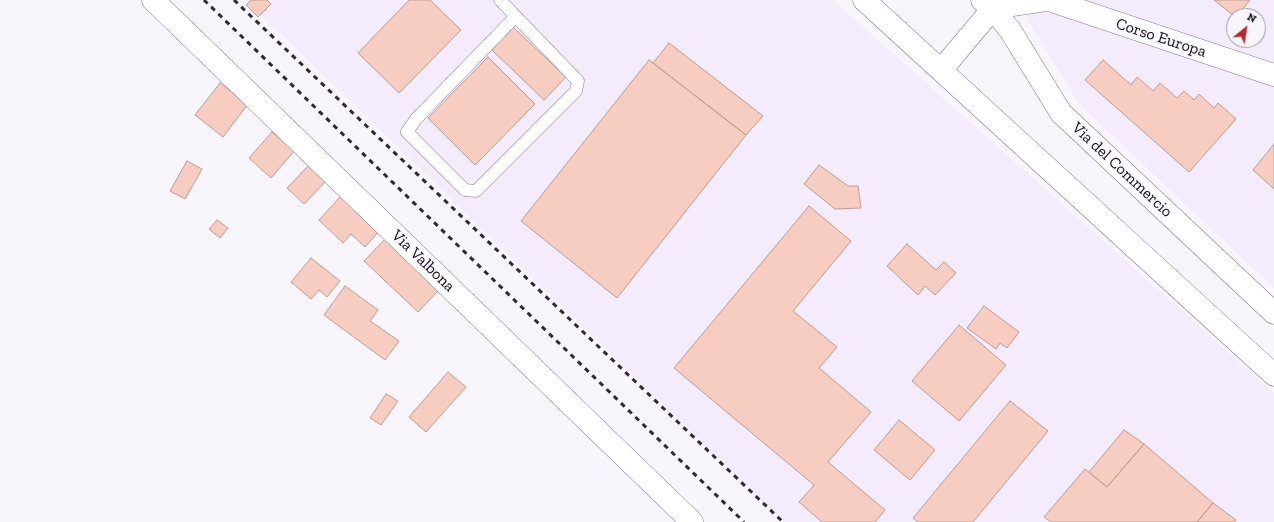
<!DOCTYPE html>
<html>
<head>
<meta charset="utf-8">
<style>
  body { margin:0 }
  #map { position:relative; width:1274px; height:522px; overflow:hidden; background:#f9f5fc; font-family:"Zilla Slab",serif }
  canvas { display:block }
  .north { position:absolute; left:1226px; top:8px; width:40px; height:40px; box-sizing:border-box; background:#f9f5fc; border:1px solid #9c97a0; border-radius:50%; rotate:30deg; font-size:11px; font-weight:700; line-height:16px; text-align:center; color:#110b15 }
  .north::after { content:''; display:block; margin:auto; width:14px; height:18px; background:#b7262f; clip-path:polygon(50% 0,100% 100%,50% 72%,0 100%) }
</style>
</head>
<body>
<div id="map">
<canvas width="1274" height="522"></canvas>
<div class="north">N</div>
</div>
<script>
const context = document.querySelector('canvas').getContext('2d');
context.lineJoin = 'round';
function paint(path, color) {
  context.fillStyle = color;
  context.fill(path, 'evenodd');
}
function poly(rows) {
  const path = new Path2D();
  for (const r of rows) {
    path.moveTo(r[0], r[1]);
    for (let i = 2; i < r.length; i += 2) path.lineTo(r[i], r[i + 1]);
  }
  return path;
}
function stroke(path, color, width, dash) {
  context.strokeStyle = color;
  context.lineWidth = width;
  context.lineCap = dash ? 'butt' : 'round';
  context.setLineDash(dash || []);
  context.stroke(path);
}
function label(font, color, halo, rows, align = 'center') {
  context.font = font + ' "Zilla Slab",serif';
  context.lineWidth = 3.5;
  context.setLineDash([]);
  context.textBaseline = 'middle';
  context.strokeStyle = halo;
  context.fillStyle = color;
  for (const [text, x, y, turn = 0] of rows) {
    context.save();
    context.translate(x, y);
    context.rotate((+turn || 0) * Math.PI / 180);
    context.textAlign = isNaN(turn) ? turn : align;
    if (halo) context.strokeText(text, 0, 0);
    context.fillText(text, 0, 0);
    context.restore();
  }
}
const built = poly([
  [246,0,833,0,1274,393,1274,522,784,522],
  [1016,0,1274,0,1274,288,1079,104,1028,21,1026,9],
  [1234,16,1258,16,1258,40,1234,40]
]);
const building = poly([
  [251,0,267,0,271,4,258,17,246,5,251,0],
  [409,0,430,0,461,30,399,93,358,53,409,0],
  [1214,0,1250,0,1237,16,1234,16,1214,0],
  [513,27,566,77,544,100,492,50,513,27],
  [669,43,763,116,746,135,653,63,669,43],
  [488,57,535,104,475,165,428,118,488,57],
  [649,60,746,135,617,298,521,221,649,60],
  [1103,60,1131,85,1137,77,1153,91,1160,83,1177,98,1184,91,1194,100,1199,94,1214,108,1218,103,1236,119,1189,172,1085,80,1103,60],
  [220,83,248,104,223,137,195,115,220,83],
  [272,132,294,151,271,178,249,158,272,132],
  [1274,144,1274,189,1253,170,1274,144],
  [187,161,202,169,185,199,170,191,187,161],
  [310,164,327,180,304,204,287,188,310,164],
  [819,165,848,186,858,186,861,208,835,209,804,184,819,165],
  [342,195,380,230,365,247,351,234,343,243,319,220,342,195],
  [809,206,851,241,793,311,837,347,819,368,871,412,828,462,885,510,875,522,822,522,799,502,814,485,674,368,809,206],
  [217,220,228,228,220,238,209,229,217,220],
  [387,237,441,288,418,312,364,261,387,237],
  [907,244,936,270,944,262,956,273,935,295,925,286,918,295,887,266,907,244],
  [311,258,340,281,327,297,319,290,311,299,291,282,311,258],
  [345,286,378,310,370,321,399,341,385,360,324,315,345,286],
  [984,306,1019,332,1007,348,1000,343,996,349,967,328,984,306],
  [959,325,1006,365,959,421,912,381,959,325],
  [448,372,466,387,426,432,409,417,448,372],
  [386,394,398,401,381,425,370,418,386,394],
  [1010,401,1048,431,973,522,918,522,913,518,1010,401],
  [899,420,935,450,910,480,874,450,899,420],
  [1124,430,1144,444,1107,487,1089,472,1124,430],
  [1144,444,1213,503,1197,522,1051,522,1044,517,1085,469,1107,487,1144,444],
  [1213,503,1236,520,1234,522,1197,522,1213,503]
]);
const service = poly([
  [500,0,578,81,576,91,476,191,465,190,407,132,416,119,515,17]
]);
const minor = poly([
  [153,0,692,522],
  [982,0,992,8,1010,30,1061,113,1274,313],
  [1049,0,1274,75],
  [992,8,1046,0],
  [942,69,1000,0]
]);
const primary = poly([
  [864,0,1274,375]
]);
const rail = poly([
  [204,0,744,522],
  [234,0,783,522]
]);
const streetNames = [
  ["Corso Europa",1161,38,18],
  ["Via del Commercio",1122,170,43],
  ["Via Valbona",423,261,44]
];
paint(built, '#f4ecfc');
paint(building, '#f8cdc1');
stroke(building, '#c19c91', 1);
stroke(service, '#847592', 13);
stroke(minor, '#847592', 23);
stroke(primary, '#847592', 23);
stroke(service, '#fff', 12);
stroke(minor, '#fff', 22);
stroke(primary, '#fff', 22);
stroke(rail, '#2f2a33', 3, [5, 5]);
label('16px', '#110b15', '#f9f5fc', streetNames);
</script>
</body>
</html>
